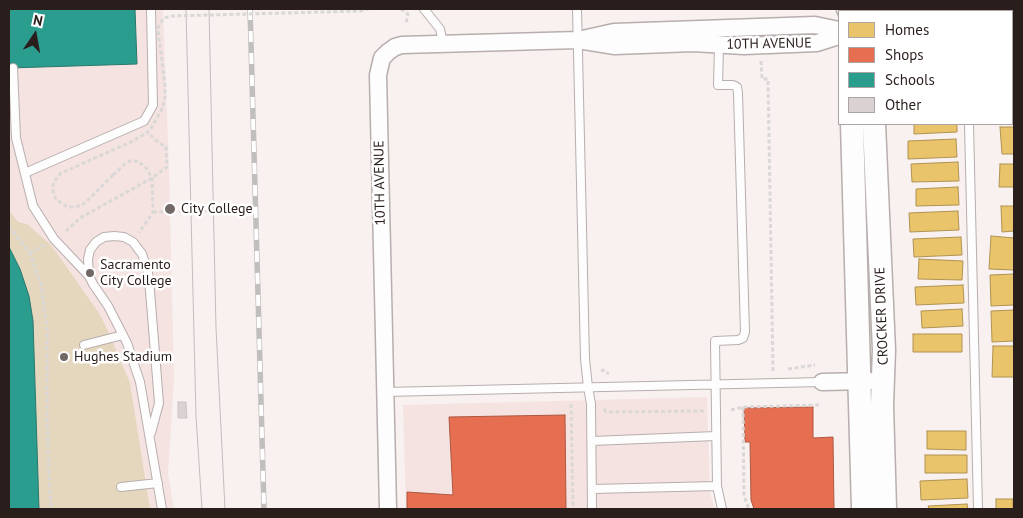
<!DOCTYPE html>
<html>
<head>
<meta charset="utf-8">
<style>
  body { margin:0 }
  #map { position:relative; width:1023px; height:518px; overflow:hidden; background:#f8f1f0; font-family:"PT Sans",sans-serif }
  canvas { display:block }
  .frame { position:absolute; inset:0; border:10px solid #2a1e1c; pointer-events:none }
  .legend { position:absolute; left:838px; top:10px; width:175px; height:115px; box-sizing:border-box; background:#fff; border:1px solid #aaa5a4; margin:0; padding:6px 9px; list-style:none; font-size:15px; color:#2a1e1c }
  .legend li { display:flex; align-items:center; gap:10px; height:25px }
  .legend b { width:25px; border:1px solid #aaa5a4 }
  .north { position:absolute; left:10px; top:10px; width:50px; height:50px; -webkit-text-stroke:4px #fff; paint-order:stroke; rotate:12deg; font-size:14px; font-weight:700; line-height:20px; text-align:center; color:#2a1e1c }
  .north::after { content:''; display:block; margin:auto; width:18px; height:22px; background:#2a1e1c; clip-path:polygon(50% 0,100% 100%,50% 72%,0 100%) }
</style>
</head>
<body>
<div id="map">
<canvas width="1023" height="518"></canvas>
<div class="frame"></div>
<ul class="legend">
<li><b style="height:14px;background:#e9c46a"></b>Homes</li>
<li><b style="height:14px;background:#e76f51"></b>Shops</li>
<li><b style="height:14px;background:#2a9d8f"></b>Schools</li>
<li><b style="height:14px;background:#dad1d3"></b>Other</li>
</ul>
<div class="north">N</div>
</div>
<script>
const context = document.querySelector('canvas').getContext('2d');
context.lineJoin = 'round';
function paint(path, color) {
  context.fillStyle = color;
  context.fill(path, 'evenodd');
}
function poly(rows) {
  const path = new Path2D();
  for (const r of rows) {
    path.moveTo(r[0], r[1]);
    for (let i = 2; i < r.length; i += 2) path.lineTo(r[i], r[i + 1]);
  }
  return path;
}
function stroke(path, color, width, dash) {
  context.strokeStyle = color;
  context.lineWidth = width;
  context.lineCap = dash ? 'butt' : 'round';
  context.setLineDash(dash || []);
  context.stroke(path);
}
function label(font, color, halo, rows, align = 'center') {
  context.font = font + ' "PT Sans",sans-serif';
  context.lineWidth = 5;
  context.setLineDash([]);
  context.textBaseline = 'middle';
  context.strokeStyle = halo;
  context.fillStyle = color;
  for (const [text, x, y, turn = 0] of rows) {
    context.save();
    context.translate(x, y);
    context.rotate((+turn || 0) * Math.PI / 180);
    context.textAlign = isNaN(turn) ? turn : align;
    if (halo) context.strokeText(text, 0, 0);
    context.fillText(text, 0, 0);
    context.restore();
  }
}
const built = poly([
  [9,9,163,9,169,168,174,380,168,474,174,509,9,509],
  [707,397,710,493,715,509,406,509,403,405]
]);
const green = poly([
  [9,210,18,222,27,224,51,245,99,313,108,331,130,383,150,509,9,509]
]);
const homes = poly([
  [914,124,957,124,957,132,914,134,914,124],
  [1000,127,1014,127,1014,154,1002,154,1000,127],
  [956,139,957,157,908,159,908,141,956,139],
  [958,162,959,181,912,182,911,164,958,162],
  [1000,164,1014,164,1014,187,999,187,1000,164],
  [958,187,959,205,916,206,916,189,958,187],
  [1001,206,1014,206,1014,231,1002,232,1001,206],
  [958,211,959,230,910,232,909,213,958,211],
  [991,236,1014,238,1014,270,989,269,991,236],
  [961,237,962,255,914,257,913,239,961,237],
  [919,259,963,261,962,280,918,279,919,259],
  [1014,274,1014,305,991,306,990,275,1014,274],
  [963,285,964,303,916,305,915,287,963,285],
  [962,309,963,326,922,328,921,311,962,309],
  [1014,310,1014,341,992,342,991,311,1014,310],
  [913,334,962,334,962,352,913,352,913,334],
  [993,346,1014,346,1014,377,992,377,993,346],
  [927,431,966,431,966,450,927,449,927,431],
  [925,455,967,455,967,473,925,473,925,455],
  [967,479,968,498,921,500,920,481,967,479],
  [996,499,1013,499,1013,509,996,509,996,499],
  [967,504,968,509,929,509,928,506,967,504]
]);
const shops = poly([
  [813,407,813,438,833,437,834,509,754,509,751,500,750,442,745,442,744,408,813,407],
  [565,415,566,509,407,509,407,492,453,495,449,417,565,415]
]);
const schools = poly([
  [9,9,135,9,137,64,9,68,9,9],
  [9,247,20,269,29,296,33,321,39,509,9,509,9,247]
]);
const building = poly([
  [178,402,186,402,187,418,178,418,178,402]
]);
const path = poly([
  [401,9,408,14,406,24],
  [761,61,762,79,768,79,773,371],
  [113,175,126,163,130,161,138,161,147,169,152,178,153,212,139,233],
  [153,212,209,211],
  [9,226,30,253,41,285,47,327,47,412,49,476,51,509],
  [66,231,80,218,152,178,167,167,166,147,154,139,148,132],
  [30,253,44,245],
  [788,369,815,365],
  [601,371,603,370,609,374],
  [571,404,573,509],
  [743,407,744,496,749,509],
  [604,409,606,412,704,411],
  [731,410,743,407,819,405]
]);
const lane = poly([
  [424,9,440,29,443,43],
  [577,9,585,359,588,387,591,404,592,509],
  [966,9,966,11],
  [719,45,718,85,733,85,737,87,738,93,745,332,743,338,738,340,715,341,717,486,722,509],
  [13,68,16,138,33,206,54,239,89,276,93,284,108,306,127,343,140,382,162,509],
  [969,124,978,509],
  [25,173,144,121,153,105,151,9],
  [89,276,88,259,90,250,96,242,104,237,114,236,124,237,133,242,142,254,148,272,150,291,159,403,151,433],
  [84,345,123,335],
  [385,392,822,382],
  [592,441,716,436],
  [121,487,158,483],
  [592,489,717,486]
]);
const street = poly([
  [1012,28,1014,28],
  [839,30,815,25,614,32,578,40,615,46,693,43,744,46,817,43,839,36],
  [822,382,870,381],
  [388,509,378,75,382,58,388,52,395,47,402,45,578,40]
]);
const secondary = poly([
  [848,9,849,11],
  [872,11,872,9],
  [852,124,863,509],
  [874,124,884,350,882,405,885,509]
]);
const tram = poly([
  [186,9,196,416,202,509],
  [209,9,216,328,225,509]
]);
const rail = poly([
  [250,9,264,509]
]);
const pathBridge = poly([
  [113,175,87,201,82,205,74,207,68,207,62,204,56,199,53,191,53,185,56,179,61,173,131,142,148,132,152,127,163,107,165,98,165,85,158,30,160,23,164,18,172,16,360,11,368,9]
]);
const markers = [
  [170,209,6,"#726866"],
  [90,273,5,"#726866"],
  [64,357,5,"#726866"]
];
const streetNames = [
  ["10TH AVENUE",769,44,-1],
  ["10TH AVENUE",380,183,-91],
  ["CROCKER DRIVE",882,316,-92]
];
const poiNames = [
  ["City College",181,209],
  ["Sacramento",100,265],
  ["City College",100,281],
  ["Hughes Stadium",74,357]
];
paint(built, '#f5e3e1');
paint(green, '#e4d7be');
paint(homes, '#e9c46a');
stroke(homes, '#b09253', 1);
paint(shops, '#e76f51');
stroke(shops, '#ae5741', 1);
paint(schools, '#2a9d8f');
stroke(schools, '#2a776c', 1);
paint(building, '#dad1d3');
stroke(building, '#cdc4c6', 1);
stroke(lane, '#b7aead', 10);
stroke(street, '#b7aead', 19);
stroke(secondary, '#b7aead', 25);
stroke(path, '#dad8d7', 3, [4, 2.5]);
stroke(lane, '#fefdfd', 8);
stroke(street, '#fefdfd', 16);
stroke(secondary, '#fefdfd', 22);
stroke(tram, '#c1bebe', 1);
stroke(rail, '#c1bebe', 5.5);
stroke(rail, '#fff', 4, [11]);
stroke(pathBridge, '#dad8d7', 3, [4, 2.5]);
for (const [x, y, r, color] of markers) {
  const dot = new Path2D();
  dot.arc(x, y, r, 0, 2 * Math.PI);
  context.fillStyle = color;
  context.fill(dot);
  stroke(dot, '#fff', 2);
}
label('14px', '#2a1e1c', '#fff', streetNames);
label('14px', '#2a1e1c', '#fff', poiNames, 'left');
</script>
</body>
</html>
